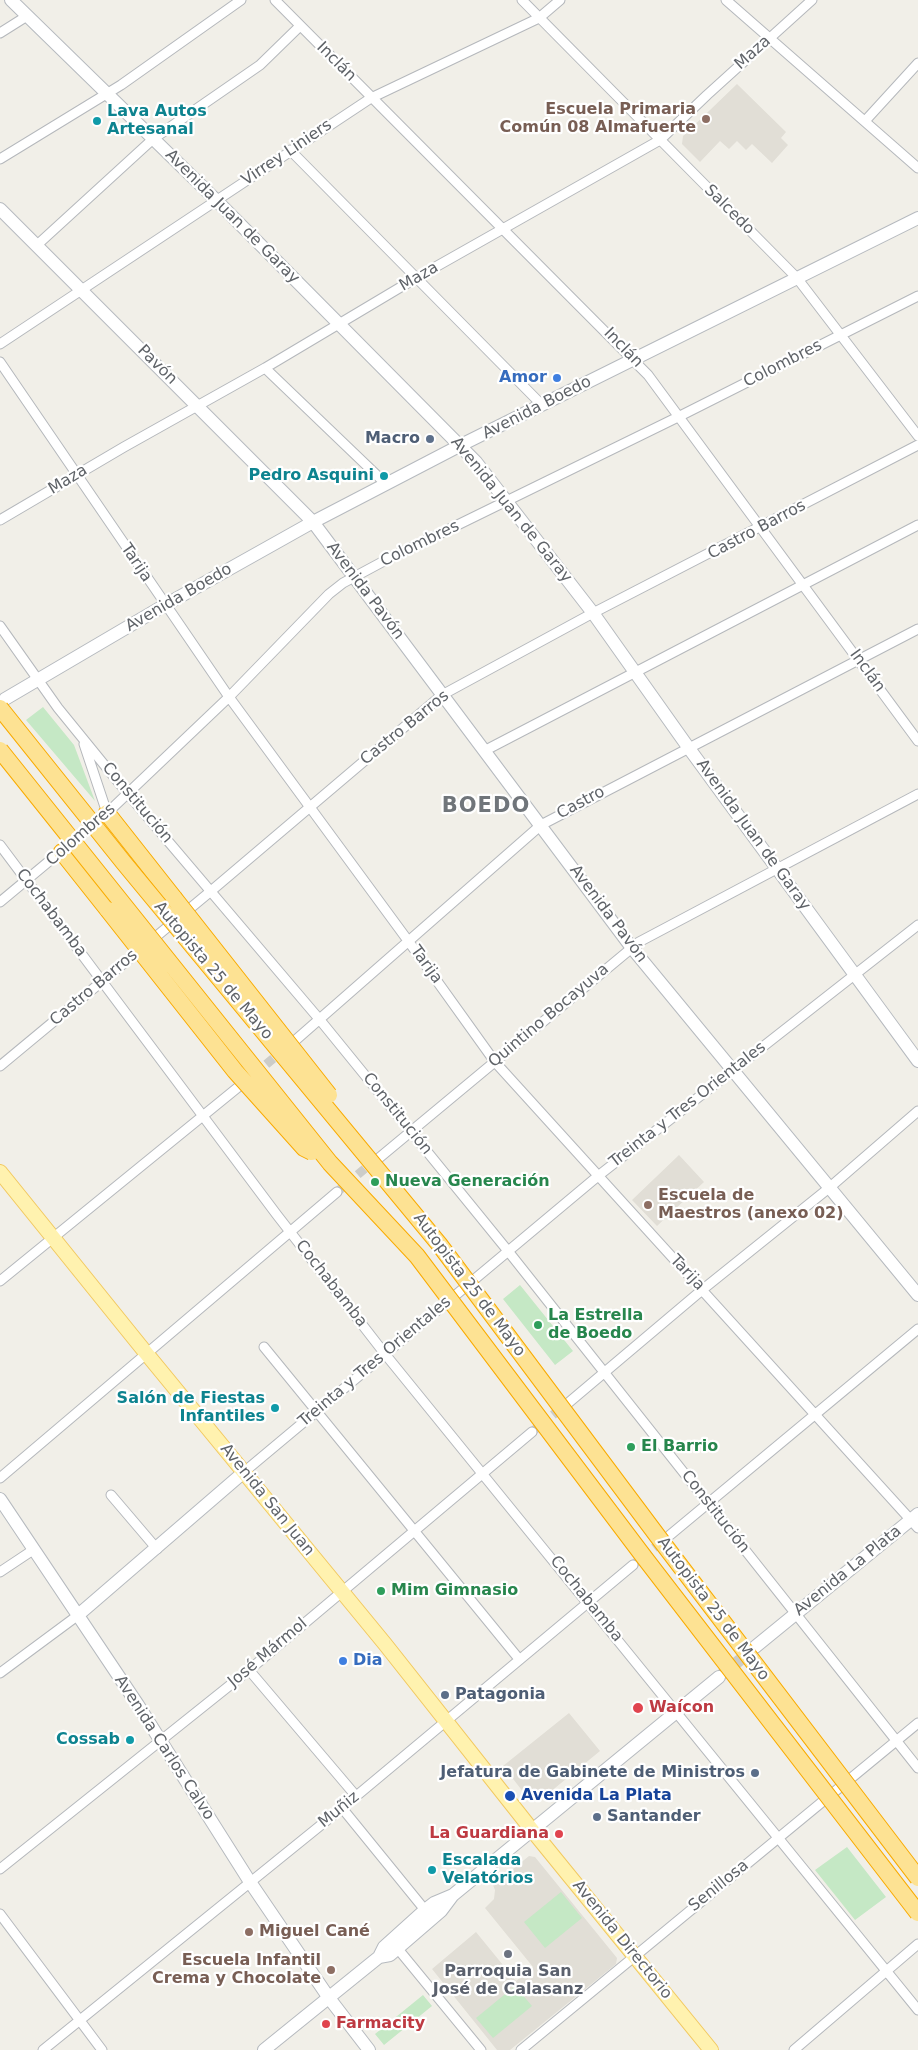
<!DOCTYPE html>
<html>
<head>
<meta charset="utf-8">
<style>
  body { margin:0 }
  canvas { display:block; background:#f1efe8 }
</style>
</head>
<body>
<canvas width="918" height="2050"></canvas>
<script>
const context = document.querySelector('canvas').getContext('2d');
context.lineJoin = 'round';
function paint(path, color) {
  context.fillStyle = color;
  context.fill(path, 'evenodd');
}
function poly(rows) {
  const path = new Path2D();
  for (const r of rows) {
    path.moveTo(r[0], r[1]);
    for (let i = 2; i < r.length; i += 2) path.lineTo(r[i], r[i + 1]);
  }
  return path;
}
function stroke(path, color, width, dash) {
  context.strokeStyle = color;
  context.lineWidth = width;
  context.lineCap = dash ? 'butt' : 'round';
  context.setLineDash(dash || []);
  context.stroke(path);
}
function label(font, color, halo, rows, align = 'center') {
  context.font = font + ' "DejaVu Sans",sans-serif';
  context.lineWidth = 4.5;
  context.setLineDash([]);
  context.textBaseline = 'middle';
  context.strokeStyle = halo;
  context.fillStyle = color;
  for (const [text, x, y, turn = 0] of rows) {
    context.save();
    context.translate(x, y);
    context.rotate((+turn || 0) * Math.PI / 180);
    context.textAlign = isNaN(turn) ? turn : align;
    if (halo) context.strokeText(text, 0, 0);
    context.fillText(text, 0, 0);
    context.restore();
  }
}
const education = poly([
  [737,84,786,132,781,138,788,145,772,163,752,144,746,150,737,141,729,149,720,141,700,162,682,144,683,136],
  [679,1155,704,1182,657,1226,632,1200],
  [569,1713,600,1751,538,1802,531,1802,503,1766],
  [529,1856,535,1857,617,1958,616,1964,510,2050,497,2050,432,1969,476,1932,516,1981,533,1967,485,1908,494,1899,495,1890,493,1885]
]);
const green = poly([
  [43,707,74,745,95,801,26,720],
  [520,1285,573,1351,555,1365,503,1299],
  [847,1847,886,1897,855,1920,815,1870],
  [561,1892,582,1918,545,1948,524,1922],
  [515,1986,532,2006,493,2038,476,2018],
  [423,1995,432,2006,384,2045,375,2034]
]);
const streetTunnel = poly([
  [256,1073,282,1051],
  [337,1192,374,1161],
  [532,1432,565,1405],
  [633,1565,664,1540]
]);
const secondaryTunnel = poly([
  [722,1674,754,1649]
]);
const street = poly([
  [275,0,648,375,918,741],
  [522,0,797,278,918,436],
  [726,0,918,168],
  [0,33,27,16],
  [865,121,918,63],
  [290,150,542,405],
  [0,159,121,85,241,0],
  [36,246,153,139,260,65,300,26],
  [0,344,371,98,539,18,560,0],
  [0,362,229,697,409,942,495,1062,918,1528],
  [265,368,386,484],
  [0,520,124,447,265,368,416,278,660,140,707,95,812,0],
  [0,626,58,708,128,794,320,1020,508,1251,918,1768],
  [84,744,107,813],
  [484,751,918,525],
  [105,815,229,697,329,594,343,583,384,561,678,417,918,296],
  [0,845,277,1215,385,1354,918,2010],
  [0,902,95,823],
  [290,1045,541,825,918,629],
  [0,1066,211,891,442,695,593,613,918,445],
  [379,1158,639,942,918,794],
  [0,1281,242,1084],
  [264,1347,519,1659],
  [567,1404,702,1290,829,1188,918,1111],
  [244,1472,598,1176,918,925],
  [0,1478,337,1192],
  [111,1495,157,1549],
  [670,1535,918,1329],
  [0,1572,33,1550],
  [249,1670,356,1796],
  [0,1673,77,1616],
  [342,1808,425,1910],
  [0,1869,249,1670,532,1432],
  [0,1914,102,2050],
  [398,1949,481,2050],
  [43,2050,342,1808,633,1565],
  [521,2050,918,1723],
  [794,2050,918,1944]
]);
const secondary = poly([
  [11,0,216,200,476,462,593,613,688,747,918,1061],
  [0,209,313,522,632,948,918,1295],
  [5,699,165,605,313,522,461,445,918,218],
  [0,1499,138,1705,250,1882,329,1998,369,2050],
  [77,1616,244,1472],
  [755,1647,918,1514],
  [379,1957,384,1947,425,1910,434,1903,453,1895],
  [264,2050,374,1961,379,1957,390,1955,441,1911,453,1895,719,1677]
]);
const primary = poly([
  [0,1172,146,1353,385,1644,532,1830,711,2050]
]);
const highway = poly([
  [107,813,174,898],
  [62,852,108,910]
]);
const highwayBridge = poly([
  [0,708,124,863,439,1244,662,1542,918,1878],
  [0,750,330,1163,417,1256,644,1557,918,1913],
  [174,898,329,1095],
  [108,910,235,1071,304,1148,312,1152]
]);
const markers = [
  [706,119,5,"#8d6e63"],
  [97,121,5,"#0f9aa8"],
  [557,378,5,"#3f7fe0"],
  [430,439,5,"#5c6f8a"],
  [384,476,5,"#0f9aa8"],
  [375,1182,5,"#2e9e5b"],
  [648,1205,5,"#8d6e63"],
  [538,1325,5,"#2e9e5b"],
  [275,1408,5,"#0f9aa8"],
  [631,1447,5,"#2e9e5b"],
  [381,1591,5,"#2e9e5b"],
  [343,1661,5,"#3f7fe0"],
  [445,1695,5,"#5c6f8a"],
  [638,1708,6,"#e0444e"],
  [130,1740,5,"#0f9aa8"],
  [755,1773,5,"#5c6f8a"],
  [510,1796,6,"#1a4fb4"],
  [597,1817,5,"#5c6f8a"],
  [559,1834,5,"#e0444e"],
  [432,1870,5,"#0f9aa8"],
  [249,1932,5,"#8d6e63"],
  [508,1954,5,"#6b7280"],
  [331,1970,5,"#8d6e63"],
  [326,2024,5,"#e0444e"]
];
const streetNames = [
  ["Maza",753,53,-42],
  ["Inclán",336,62,45],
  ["Virrey Liniers",287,153,-34],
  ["Salcedo",729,210,45],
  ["Avenida Juan de Garay",232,217,45],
  ["Maza",419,277,-30],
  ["Inclán",623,348,46],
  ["Colombres",783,364,-27],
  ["Pavón",157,365,45],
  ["Avenida Boedo",537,408,-27],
  ["Maza",68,480,-31],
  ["Avenida Juan de Garay",511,510,51],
  ["Castro Barros",757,530,-28],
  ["Colombres",420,544,-26],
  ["Tarija",136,563,56],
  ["Avenida Pavón",365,591,53],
  ["Avenida Boedo",179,598,-30],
  ["Inclán",867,671,54],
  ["Castro Barros",405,728,-39],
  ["Constitución",137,803,50],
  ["Castro",581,803,-28],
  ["Colombres",81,835,-41],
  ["Avenida Juan de Garay",753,835,54],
  ["Cochabamba",51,913,53],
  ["Avenida Pavón",608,914,53],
  ["Tarija",426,965,54],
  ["Autopista 25 de Mayo",213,971,50],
  ["Castro Barros",94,988,-40],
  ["Quintino Bocayuva",549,1016,-40],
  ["Treinta y Tres Orientales",688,1105,-38],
  ["Constitución",397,1114,51],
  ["Tarija",687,1273,47],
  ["Cochabamba",331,1284,52],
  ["Autopista 25 de Mayo",469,1285,53],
  ["Treinta y Tres Orientales",375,1362,-40],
  ["Avenida San Juan",267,1500,51],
  ["Constitución",715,1512,52],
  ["Avenida La Plata",848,1571,-39],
  ["Cochabamba",586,1599,51],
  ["Autopista 25 de Mayo",713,1609,53],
  ["José Mármol",268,1653,-40],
  ["Avenida Carlos Calvo",164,1748,57],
  ["Muñiz",339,1810,-39],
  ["Senillosa",719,1886,-39],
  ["Avenida Directorio",622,1940,51]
];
const educationNames = [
  ["Escuela Primaria",696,110],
  ["Común 08 Almafuerte",696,128],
  ["Escuela de",658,1196,"left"],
  ["Maestros (anexo 02)",658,1214,"left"],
  ["Miguel Cané",259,1932,"left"],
  ["Escuela Infantil",321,1961],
  ["Crema y Chocolate",321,1979]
];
const cultureNames = [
  ["Lava Autos",107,112,"left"],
  ["Artesanal",107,130,"left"],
  ["Pedro Asquini",374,476],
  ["Salón de Fiestas",265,1399],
  ["Infantiles",265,1417],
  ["Cossab",120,1740],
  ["Escalada",442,1861,"left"],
  ["Velatórios",442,1879,"left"]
];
const shopNames = [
  ["Amor",547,378],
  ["Dia",353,1661,"left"]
];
const serviceNames = [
  ["Macro",420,439],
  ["Patagonia",455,1695,"left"],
  ["Jefatura de Gabinete de Ministros",745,1773],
  ["Santander",607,1817,"left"]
];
const leisureNames = [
  ["Nueva Generación",385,1182],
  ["La Estrella",548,1316],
  ["de Boedo",548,1334],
  ["El Barrio",641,1447],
  ["Mim Gimnasio",391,1591]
];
const healthNames = [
  ["Waícon",649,1708],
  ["La Guardiana",549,1834,"right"],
  ["Farmacity",336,2024]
];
const transitNames = [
  ["Avenida La Plata",521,1796]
];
const worshipNames = [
  ["Parroquia San",508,1972],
  ["José de Calasanz",508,1990]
];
const districtNames = [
  ["BOEDO",486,807]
];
paint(education, '#e1ded6');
paint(green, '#c5e8c5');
stroke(streetTunnel, '#ccccc8', 9, [9, 4.5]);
stroke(secondaryTunnel, '#ccccc8', 12, [12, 6]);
stroke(street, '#b5b8bc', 11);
stroke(secondary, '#b6babf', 14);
stroke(primary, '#f2c960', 16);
stroke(highway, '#f9ab00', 18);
stroke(street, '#fff', 9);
stroke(secondary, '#fff', 12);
stroke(primary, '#fff2af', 14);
stroke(highway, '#fde293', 16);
stroke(highwayBridge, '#f9ab00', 18, []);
stroke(highwayBridge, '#fde293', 16);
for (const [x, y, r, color] of markers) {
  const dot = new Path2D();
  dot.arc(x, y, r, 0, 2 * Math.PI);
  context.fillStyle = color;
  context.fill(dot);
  stroke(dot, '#fff', 2);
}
label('16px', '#5f6368', '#fff', streetNames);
label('bold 16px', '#785e54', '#fff', educationNames, 'right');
label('bold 16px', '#0d838f', '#fff', cultureNames, 'right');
label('bold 16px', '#366cbe', '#fff', shopNames, 'right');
label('bold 16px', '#4e5e75', '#fff', serviceNames, 'right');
label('bold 16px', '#27864d', '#fff', leisureNames, 'left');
label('bold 16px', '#be3a42', '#fff', healthNames, 'left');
label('bold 16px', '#164399', '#fff', transitNames, 'left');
label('bold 16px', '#5b616d', '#fff', worshipNames);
context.letterSpacing = '1px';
label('bold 21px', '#70757a', '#fff', districtNames);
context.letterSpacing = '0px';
</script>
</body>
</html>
